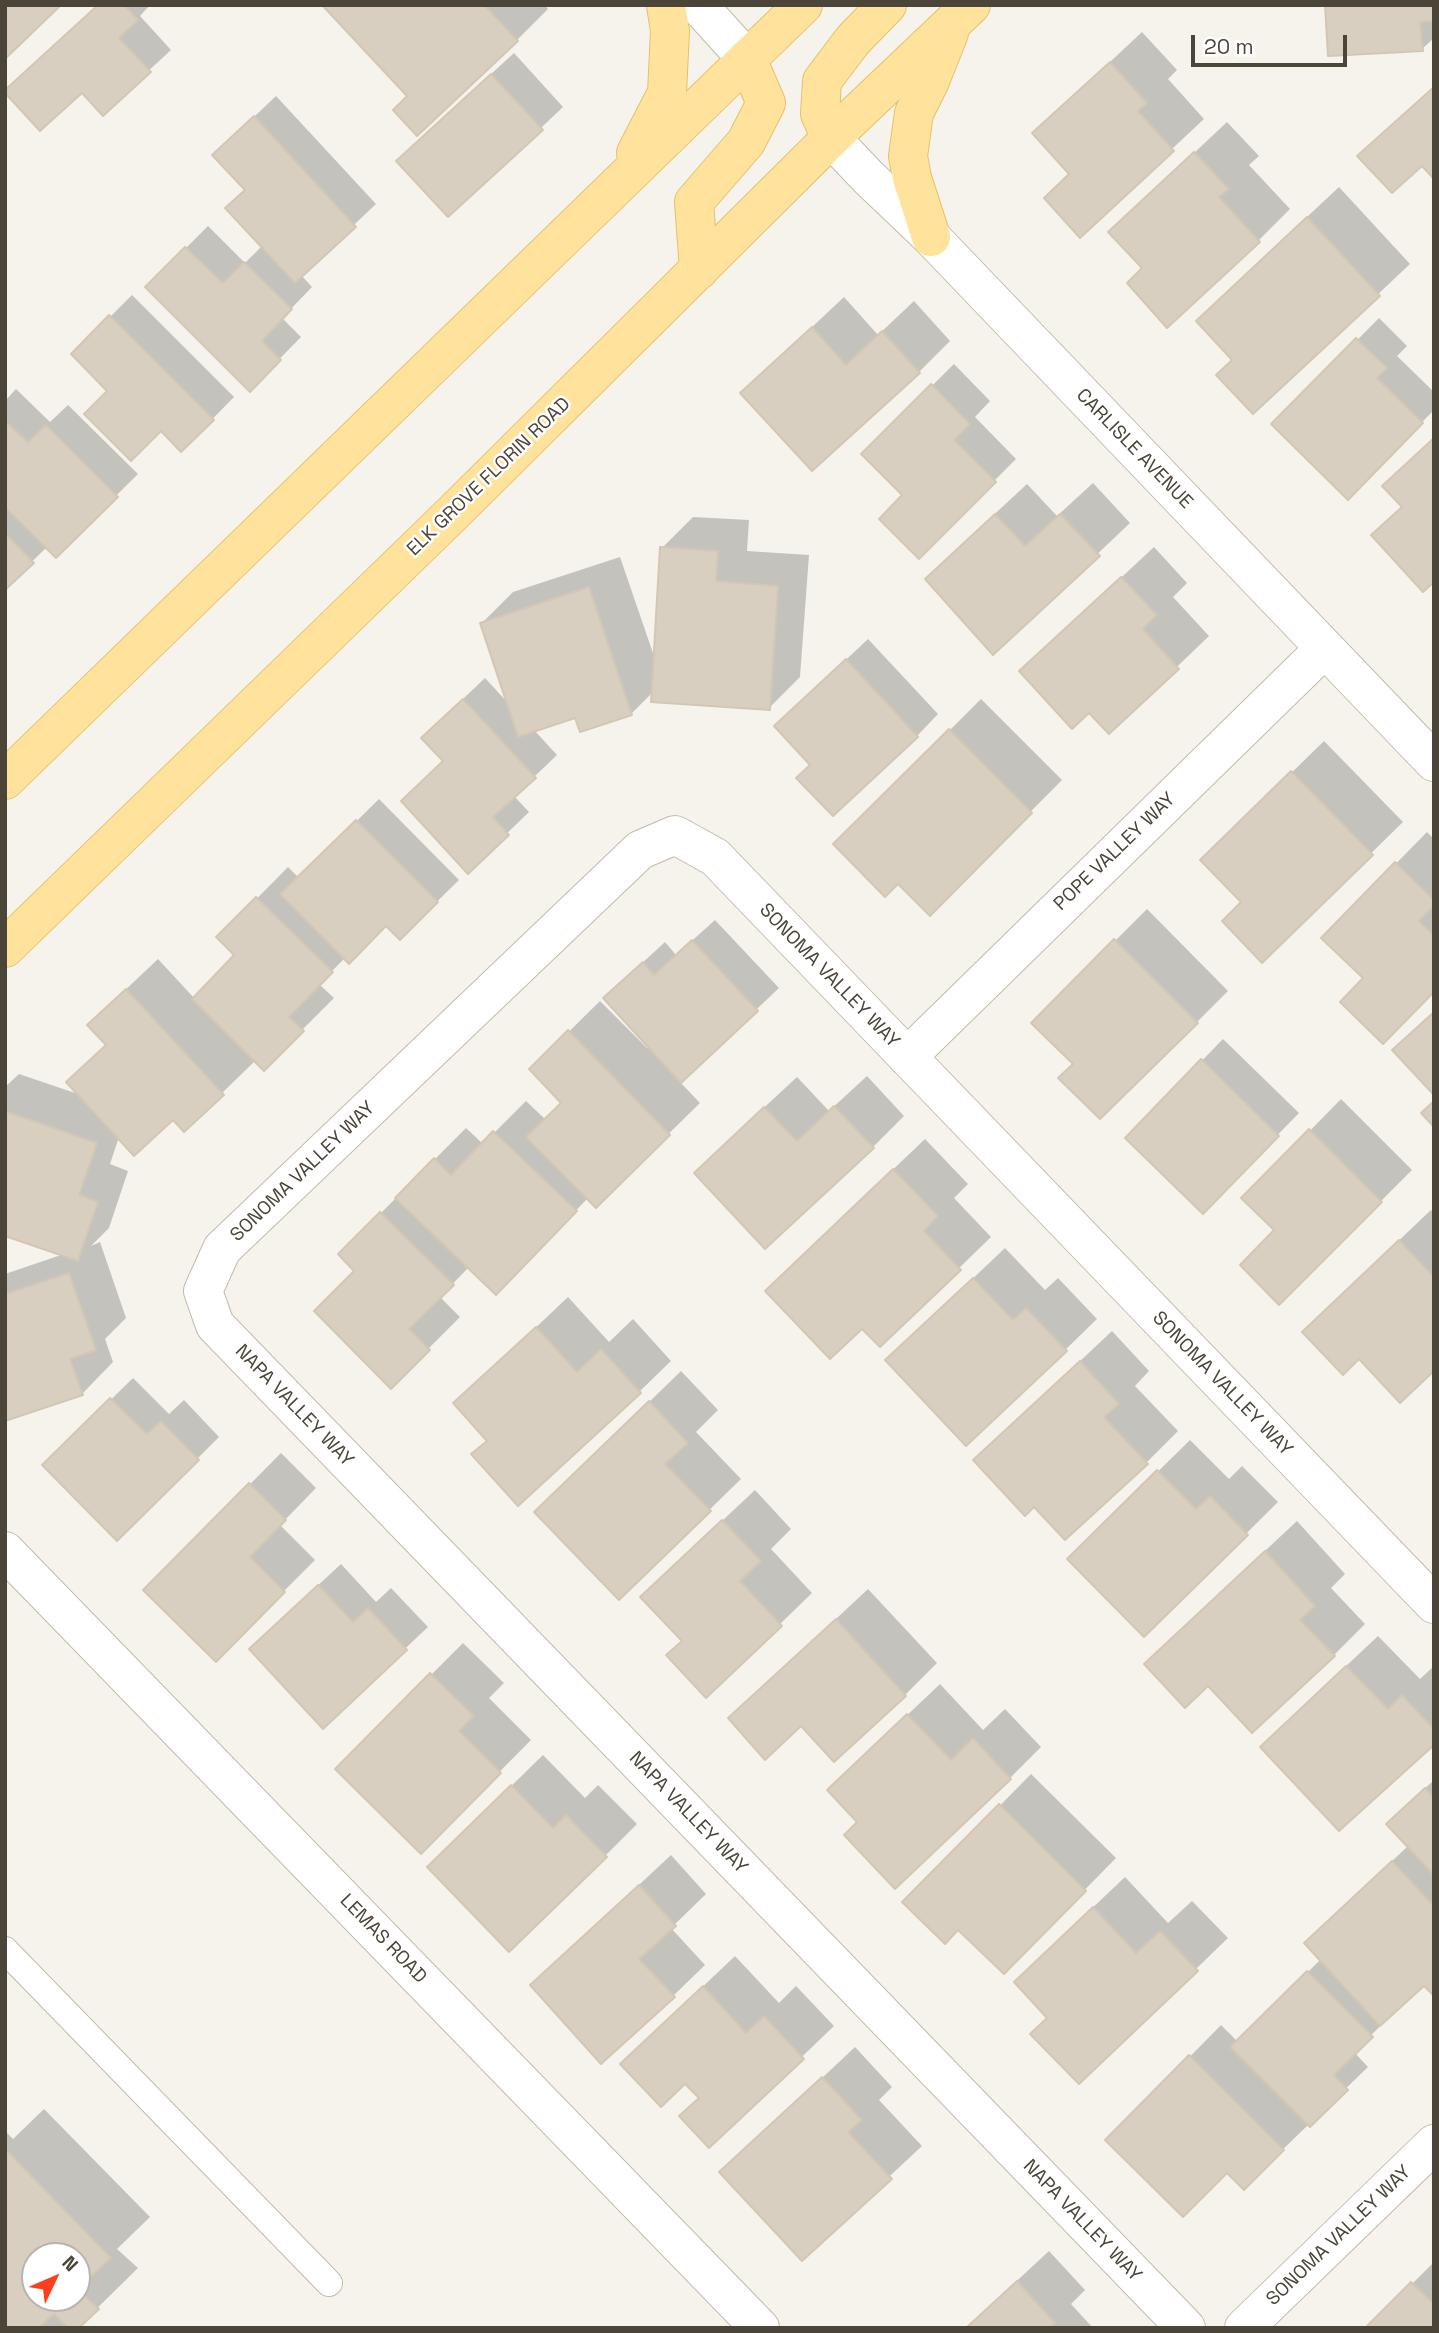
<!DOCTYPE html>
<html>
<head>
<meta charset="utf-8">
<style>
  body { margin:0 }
  #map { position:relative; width:1439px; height:2333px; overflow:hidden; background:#f6f3ec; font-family:"Space Grotesk",sans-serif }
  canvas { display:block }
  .frame { position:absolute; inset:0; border:7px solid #4b4439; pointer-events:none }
  .north { position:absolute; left:21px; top:2242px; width:70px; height:70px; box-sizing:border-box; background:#fff; border:2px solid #b7b4b0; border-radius:50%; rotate:46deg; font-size:19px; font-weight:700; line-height:28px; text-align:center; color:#4b4439 }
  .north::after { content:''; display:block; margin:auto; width:24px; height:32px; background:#fc3f1d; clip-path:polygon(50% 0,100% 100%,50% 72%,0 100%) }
  .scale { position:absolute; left:1191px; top:35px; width:156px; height:32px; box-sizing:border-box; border:4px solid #4b4439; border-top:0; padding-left:9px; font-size:21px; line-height:24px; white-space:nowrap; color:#4b4439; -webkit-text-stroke:5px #fff; paint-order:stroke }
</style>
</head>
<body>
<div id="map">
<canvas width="1439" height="2333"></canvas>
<div class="frame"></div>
<div class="north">N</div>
<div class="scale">20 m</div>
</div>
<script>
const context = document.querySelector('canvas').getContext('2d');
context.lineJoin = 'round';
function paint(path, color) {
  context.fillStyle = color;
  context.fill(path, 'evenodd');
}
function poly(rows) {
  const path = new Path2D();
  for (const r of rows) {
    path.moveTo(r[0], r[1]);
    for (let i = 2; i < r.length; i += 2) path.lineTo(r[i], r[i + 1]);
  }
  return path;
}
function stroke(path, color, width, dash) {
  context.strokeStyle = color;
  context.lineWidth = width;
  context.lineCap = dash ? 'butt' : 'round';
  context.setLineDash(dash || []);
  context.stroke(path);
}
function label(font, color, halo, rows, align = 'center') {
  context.font = font + ' "Space Grotesk",sans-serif';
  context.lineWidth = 5;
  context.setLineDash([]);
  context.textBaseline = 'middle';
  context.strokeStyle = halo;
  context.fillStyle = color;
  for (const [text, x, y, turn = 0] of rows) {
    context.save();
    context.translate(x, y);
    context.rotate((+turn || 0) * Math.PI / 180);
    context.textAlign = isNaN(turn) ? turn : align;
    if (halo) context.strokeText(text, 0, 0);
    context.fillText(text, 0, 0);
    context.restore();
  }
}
const shadow = poly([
  [98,5,150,5,140,16,171,50,103,113],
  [325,5,545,5,548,9,517,40,410,96],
  [1434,5,1434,38,1422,49,1330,55],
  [1142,32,1177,70,1168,79,1204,119,1080,235,1071,173,1034,133],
  [514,53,563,107,449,215,420,139],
  [1434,86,1434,176,1422,164,1359,156],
  [276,96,376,204,301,275,312,287,282,318,301,337,250,389,147,287,208,226,245,263,263,245,247,189,236,134],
  [1227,122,1259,156,1249,165,1290,209,1258,241,1144,268,1110,232],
  [1339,187,1410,264,1253,412,1234,359,1229,290],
  [132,295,234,397,182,450,161,429,110,391,73,354],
  [844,297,878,335,914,301,950,341,919,372,742,393],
  [1379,318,1407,346,1397,356,1434,392,1434,410,1348,497,1274,424],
  [954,364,990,401,975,417,1016,459,919,556,905,495,863,454],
  [16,389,50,422,68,405,138,474,56,555,47,547,5,588,5,401],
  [1093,483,1130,523,994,652,958,548,1027,484,1057,516],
  [693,517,749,520,747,551,809,555,800,677,769,708,653,692,631,714,576,716,534,730,557,755,514,796,529,812,468,871,445,761,445,716,485,678,508,703,482,623,513,592,620,557,655,659,662,548],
  [1154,547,1187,583,1173,597,1209,636,1109,732,1089,710,1021,671],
  [868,639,938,714,917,736,812,764,798,705],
  [981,699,1062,780,930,913,898,882,836,844],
  [1324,741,1403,822,1262,960,1234,829],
  [379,799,459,880,400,938,386,924,345,958,319,984,334,998,264,1068,256,1060,184,1130,173,1118,119,1137,110,1164,128,1171,109,1228,91,1246,100,1242,126,1318,105,1339,113,1362,82,1394,5,1419,5,1274,64,1254,5,1234,5,1087,19,1074,81,1095,68,1082,107,1044,121,994,158,959,195,999,237,955,219,937,288,867,299,878],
  [1427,832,1434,839,1434,990,1365,978,1323,938],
  [1147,909,1228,991,1150,1069,1075,1064,1033,1023],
  [715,920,779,988,680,1082,700,1103,596,1205,589,1197,527,1261,469,1267,440,1297,460,1317,391,1386,357,1271,340,1254,466,1128,483,1144,526,1101,546,1120,563,1103,531,1069,600,1001,647,1048,650,1046,627,977,665,942,676,955],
  [1223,1039,1299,1113,1203,1211,1127,1138],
  [867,1076,904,1116,873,1147,727,1142,797,1077,829,1111],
  [1341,1099,1412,1170,1279,1303,1277,1230,1244,1198],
  [925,1139,968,1184,954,1198,991,1237,880,1345,798,1260],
  [1431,1210,1434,1213,1434,1369,1336,1300],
  [1005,1248,1045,1290,1058,1278,1097,1319,1065,1350,887,1360],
  [568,1297,609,1342,633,1319,671,1361,639,1392,489,1440,456,1403],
  [1112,1331,1149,1371,1135,1386,1178,1431,1146,1463,1034,1504,975,1460],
  [681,1371,718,1410,696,1432,741,1479,619,1598,568,1481],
  [133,1378,169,1414,184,1400,219,1437,117,1539,44,1465],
  [1190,1440,1229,1479,1242,1466,1278,1502,1144,1635,1069,1559],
  [281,1453,316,1488,280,1525,315,1560,216,1659,145,1590],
  [755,1490,791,1529,771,1549,812,1593,706,1696,683,1640,674,1566],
  [1297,1521,1345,1574,1331,1588,1365,1624,1334,1655,1178,1632],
  [341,1564,376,1602,391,1588,428,1627,323,1726,273,1627],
  [868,1589,937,1663,905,1695,834,1759,802,1724,730,1718],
  [1378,1636,1420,1679,1434,1666,1434,1742,1293,1716],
  [463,1643,504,1683,489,1698,531,1740,421,1851,337,1769],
  [940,1684,983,1730,1005,1709,1041,1747,1010,1778,859,1822,861,1759],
  [543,1755,585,1798,598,1785,637,1824,605,1856,460,1836],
  [1031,1774,1116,1858,1004,1972,959,1928,905,1902],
  [1434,1780,1434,1994,1424,1983,1354,2052,1368,2067,1244,2187,1227,2171,1108,2140,1221,2025,1238,2042,1321,1959,1306,1943,1409,1845,1420,1793],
  [671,1855,706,1894,671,1928,705,1965,673,1996,532,1985],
  [1125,1877,1168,1923,1192,1901,1228,1938,1079,2082,1049,2018,1047,1951],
  [735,1956,779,2003,796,1986,834,2026,709,2146,700,2097,654,2033],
  [855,2047,892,2087,879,2100,922,2146,802,2258,722,2172],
  [44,2109,150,2217,117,2249,138,2268,77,2328,5,2328,5,2131,13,2139],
  [35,2256,77,2256,77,2298,35,2298],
  [1049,2251,1085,2290,1071,2304,1093,2328,966,2328],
  [1434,2262,1434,2328,1370,2326]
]);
const building = poly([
  [5,5,61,5,5,59,5,5],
  [98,5,124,5,138,20,119,38,151,72,103,116,82,93,40,131,5,93,5,90,98,5],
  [322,5,484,5,518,41,417,136,393,110,407,96,322,5],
  [1325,5,1434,5,1434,21,1420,22,1423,51,1328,56,1325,5],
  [1110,62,1147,103,1138,111,1174,151,1080,238,1044,198,1069,174,1032,133,1110,62],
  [491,74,543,130,448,217,396,161,491,74],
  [1434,87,1434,179,1422,166,1392,193,1357,156,1434,87],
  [254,116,356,227,295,283,225,208,245,190,212,155,254,116],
  [1194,152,1229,189,1219,197,1260,242,1167,328,1127,283,1142,268,1108,232,1194,152],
  [1307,217,1380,296,1253,414,1216,375,1232,360,1196,321,1307,217],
  [185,247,223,283,244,262,292,309,262,341,281,360,250,392,145,287,185,247],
  [109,315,214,420,181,452,161,431,131,461,84,414,107,391,71,354,109,315],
  [812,327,846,365,882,331,920,373,812,471,740,393,812,327],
  [1356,338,1387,368,1377,378,1423,423,1348,500,1271,424,1356,338],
  [931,384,970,424,954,440,996,482,919,559,879,519,902,495,861,454,931,384],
  [5,421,28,442,46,425,118,497,56,558,5,507,5,421],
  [1434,438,1434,582,1423,592,1371,535,1402,507,1382,486,1434,438],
  [995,514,1025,546,1060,514,1100,556,993,655,925,579,995,514],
  [5,533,34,563,5,590,5,533],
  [660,547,718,551,716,581,778,586,770,710,651,702,660,547],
  [1121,577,1157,615,1143,629,1179,669,1109,734,1089,713,1072,729,1019,671,1121,577],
  [589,587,632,715,580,732,575,718,518,737,480,623,589,587],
  [846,659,918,737,833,816,796,778,810,765,774,726,846,659],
  [463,699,536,778,493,817,509,835,468,874,401,801,443,761,421,738,463,699],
  [949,729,1032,813,930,916,898,884,885,897,833,844,949,729],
  [1291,771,1373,855,1262,963,1222,921,1241,902,1200,860,1291,771],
  [356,820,438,902,400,940,386,926,349,964,280,894,356,820],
  [1395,862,1434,900,1434,906,1419,921,1434,936,1434,992,1383,1044,1340,1002,1363,978,1321,938,1395,862],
  [256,897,333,972,289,1017,304,1031,264,1071,192,999,234,955,216,937,256,897],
  [1114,939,1198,1023,1100,1119,1058,1078,1073,1064,1031,1023,1114,939],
  [692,940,758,1011,681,1083,603,998,643,962,654,975,692,940],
  [126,989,224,1095,184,1132,173,1120,134,1156,66,1082,106,1045,87,1025,126,989],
  [1434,1012,1434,1095,1392,1050,1434,1012],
  [568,1030,670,1135,596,1208,526,1137,561,1103,529,1069,568,1030],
  [1201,1059,1279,1136,1203,1214,1125,1138,1201,1059],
  [1434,1101,1434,1127,1421,1113,1434,1101],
  [834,1106,874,1148,765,1249,694,1173,764,1107,797,1141,834,1106],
  [5,1111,97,1143,79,1195,98,1202,78,1261,5,1236,5,1111],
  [1309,1129,1382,1202,1279,1305,1240,1265,1274,1230,1241,1198,1309,1129],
  [493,1131,577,1211,496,1295,395,1198,434,1158,451,1175,493,1131],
  [893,1169,938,1216,924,1231,961,1270,880,1347,862,1329,830,1359,765,1291,893,1169],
  [380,1212,454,1285,409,1329,430,1350,391,1389,314,1311,354,1271,338,1254,380,1212],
  [1399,1240,1434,1277,1434,1371,1400,1403,1359,1359,1343,1375,1302,1332,1399,1240],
  [69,1273,96,1350,70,1359,83,1395,5,1421,5,1294,69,1273],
  [973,1278,1013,1320,1026,1308,1067,1351,966,1446,885,1360,973,1278],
  [536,1327,577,1372,601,1349,641,1393,518,1506,471,1454,487,1441,453,1403,536,1327],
  [1080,1361,1119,1404,1104,1417,1148,1464,1065,1540,1034,1507,1025,1516,973,1460,1080,1361],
  [110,1398,147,1434,161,1421,199,1460,117,1541,42,1465,110,1398],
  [649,1401,688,1443,665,1464,711,1511,619,1600,534,1512,649,1401],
  [1157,1470,1196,1509,1210,1496,1248,1535,1144,1637,1067,1559,1157,1470],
  [249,1483,286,1520,250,1557,285,1592,216,1662,143,1590,249,1483],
  [722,1520,761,1561,740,1581,782,1626,706,1698,666,1655,682,1641,640,1597,722,1520],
  [1265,1551,1315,1606,1300,1620,1335,1656,1252,1733,1208,1686,1185,1708,1144,1664,1265,1551],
  [318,1585,353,1622,368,1608,407,1650,323,1729,249,1649,318,1585],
  [836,1619,906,1696,834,1762,801,1726,765,1760,728,1718,836,1619],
  [1346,1666,1388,1709,1402,1695,1434,1729,1434,1745,1339,1831,1260,1747,1346,1666],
  [430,1673,474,1716,459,1731,501,1773,421,1854,335,1769,430,1673],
  [907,1714,951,1760,973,1738,1011,1779,895,1889,844,1835,857,1822,827,1790,907,1714],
  [511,1785,553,1828,566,1815,607,1857,509,1952,427,1867,511,1785],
  [1425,1788,1434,1798,1434,1875,1386,1824,1425,1788],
  [999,1804,1086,1891,1004,1974,958,1930,945,1944,902,1902,999,1804],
  [1392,1861,1434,1906,1434,1996,1424,1986,1380,2026,1304,1943,1392,1861],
  [639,1885,676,1926,639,1959,675,1997,601,2064,530,1985,639,1885],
  [1093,1907,1136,1953,1160,1931,1198,1971,1079,2084,1030,2034,1047,2018,1014,1982,1093,1907],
  [1307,1971,1373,2037,1334,2075,1348,2090,1310,2127,1230,2047,1307,1971],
  [703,1986,746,2033,764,2016,804,2059,709,2148,679,2116,699,2098,685,2084,661,2107,620,2064,703,1986],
  [1189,2055,1284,2150,1244,2190,1227,2173,1183,2217,1105,2140,1189,2055],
  [822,2077,862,2120,848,2132,892,2179,802,2261,719,2172,822,2077],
  [5,2149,111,2258,77,2289,99,2309,79,2328,68,2328,54,2314,38,2328,5,2328,5,2149],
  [35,2256,77,2256,77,2298,35,2298,35,2256],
  [1017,2281,1055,2323,1050,2328,966,2328,1017,2281],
  [1411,2282,1434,2304,1434,2328,1369,2328,1367,2326,1411,2282]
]);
const lane = poly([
  [5,1950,329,2283]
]);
const street = poly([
  [698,5,747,59],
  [831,138,868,177,931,237,1434,762],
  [907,1057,1324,649],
  [5,1551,760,2328],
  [1186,2328,215,1325,203,1291,222,1249,640,850,675,835,715,857,1434,1604],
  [1244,2328,1434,2144]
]);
const primary = poly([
  [831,138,820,114,822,81,853,40,887,5],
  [636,153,667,93,670,31,666,5],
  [931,237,912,178,908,156,914,113,930,81,949,33],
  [699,270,694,202,746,142,766,103,747,59],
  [5,780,803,5],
  [5,948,452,514,831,138,971,5]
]);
const streetNames = [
  ["CARLISLE AVENUE",1134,449,46],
  ["ELK GROVE FLORIN ROAD",489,477,-44],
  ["POPE VALLEY WAY",1115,852,-44],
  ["SONOMA VALLEY WAY",829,976,46],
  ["SONOMA VALLEY WAY",303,1172,-44],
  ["SONOMA VALLEY WAY",1222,1384,46],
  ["NAPA VALLEY WAY",294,1406,46],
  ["NAPA VALLEY WAY",688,1813,46],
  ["LEMAS ROAD",383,1939,46],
  ["NAPA VALLEY WAY",1082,2221,46],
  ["SONOMA VALLEY WAY",1339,2236,-44]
];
paint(shadow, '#0003');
paint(building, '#d8cfc1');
stroke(building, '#d3c7b4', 2);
stroke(lane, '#c2bbae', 28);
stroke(street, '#c2bbae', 40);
stroke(primary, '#e6c16a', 40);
stroke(lane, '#fff', 26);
stroke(street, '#fff', 38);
stroke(primary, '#ffe39c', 38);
label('19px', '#4b4439', '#fff', streetNames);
</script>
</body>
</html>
